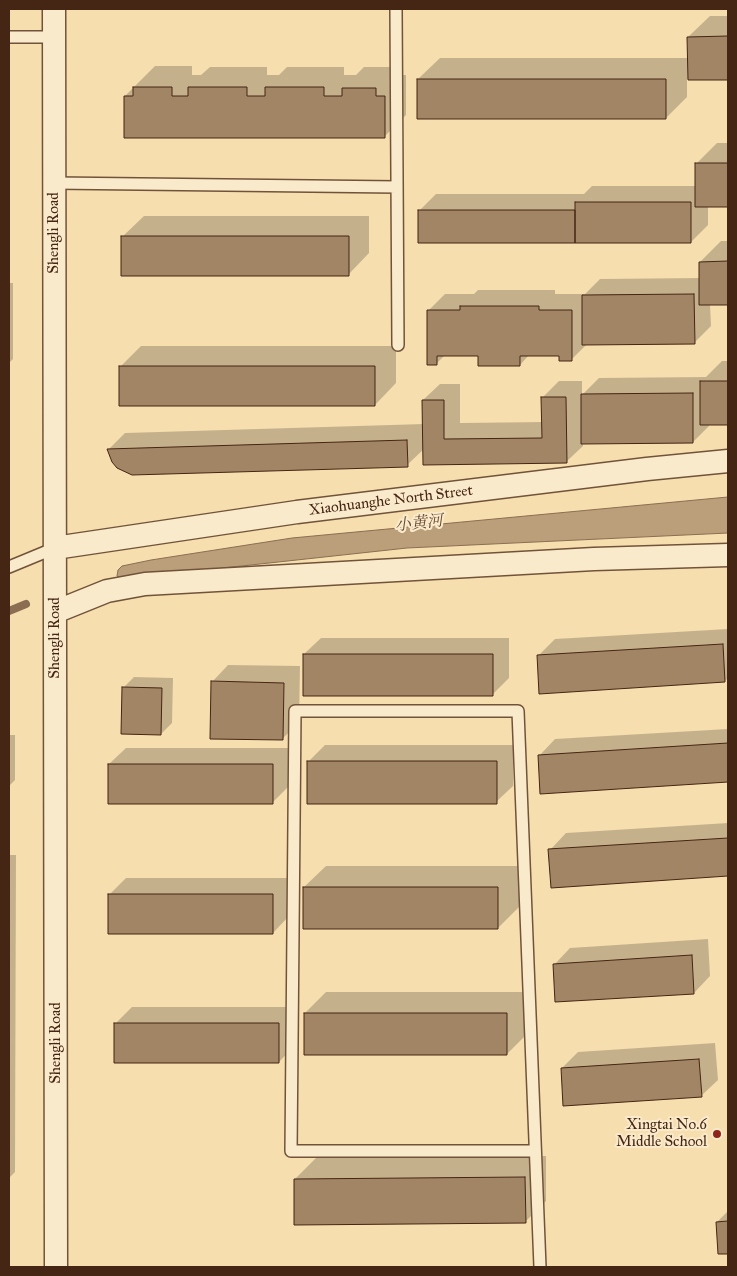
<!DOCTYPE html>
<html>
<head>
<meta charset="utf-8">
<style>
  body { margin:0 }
  #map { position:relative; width:737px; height:1276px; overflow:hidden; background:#f6deaf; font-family:"IM FELL Great Primer",serif }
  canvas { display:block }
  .frame { position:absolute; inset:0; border:10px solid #452513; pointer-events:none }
</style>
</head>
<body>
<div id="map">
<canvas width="737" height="1276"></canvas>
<div class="frame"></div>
</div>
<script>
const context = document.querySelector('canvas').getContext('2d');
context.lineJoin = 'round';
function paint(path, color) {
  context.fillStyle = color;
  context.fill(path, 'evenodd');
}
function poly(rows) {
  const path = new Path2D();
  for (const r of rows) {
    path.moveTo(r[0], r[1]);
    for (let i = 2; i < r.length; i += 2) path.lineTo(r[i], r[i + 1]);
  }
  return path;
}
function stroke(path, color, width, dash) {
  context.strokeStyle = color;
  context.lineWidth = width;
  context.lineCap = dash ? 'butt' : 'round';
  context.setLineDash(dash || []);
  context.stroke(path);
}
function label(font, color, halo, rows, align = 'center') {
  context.font = font + ' "IM FELL Great Primer","Noto Serif SC",serif';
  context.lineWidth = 4;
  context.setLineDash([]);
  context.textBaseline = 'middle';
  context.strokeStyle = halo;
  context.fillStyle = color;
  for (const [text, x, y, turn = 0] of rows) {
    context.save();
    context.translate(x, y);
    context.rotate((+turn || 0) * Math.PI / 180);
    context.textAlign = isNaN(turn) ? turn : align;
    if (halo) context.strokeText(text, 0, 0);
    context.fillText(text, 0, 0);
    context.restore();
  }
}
const water = poly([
  [728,497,728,533,407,548,122,579,117,576,118,570,122,566,151,560,292,538,728,497]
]);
const shadow = poly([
  [710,16,728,16,728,79,687,79,687,97,666,118,418,79,440,58,689,58,688,37],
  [155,66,192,66,192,75,201,75,210,67,267,67,267,75,279,75,287,67,344,67,344,75,356,75,364,67,396,67,396,75,406,75,406,115,385,136,125,96],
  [717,143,728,143,728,205,708,206,708,225,691,242,420,210,436,194,584,194,592,186,696,186,696,164],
  [144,216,369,216,369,253,348,275,122,237],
  [721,241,728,241,728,304,710,304,711,326,694,343,587,344,571,360,560,355,529,355,520,365,479,355,445,355,437,363,428,311,445,294,474,294,478,290,555,290,555,294,585,294,600,279,700,278,700,262],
  [9,283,13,283,13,359,9,363],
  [141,346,396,346,396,383,375,405,120,367],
  [722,361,728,361,728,424,709,424,709,426,693,442,583,443,583,446,566,462,424,449,407,465,114,462,109,449,125,433,424,424,423,400,440,384,460,384,460,423,543,422,542,398,559,381,582,381,582,395,599,378,706,377],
  [728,629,728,678,725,681,538,656,555,639],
  [321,638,509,638,509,678,493,694,304,654],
  [228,665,300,666,299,723,282,739,212,682],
  [134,677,173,678,172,723,161,734,123,688],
  [728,729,728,781,541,793,539,756,555,739],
  [9,735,15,735,15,780,9,786],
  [325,745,513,745,513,786,496,802,308,762],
  [126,748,289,748,289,786,273,802,109,764],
  [728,823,728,875,552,886,550,850,566,833],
  [9,855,16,855,15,1172,9,1178],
  [326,866,519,866,519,907,498,928,304,887],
  [126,878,289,878,289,916,273,933,109,895],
  [708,939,710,976,694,993,554,965,570,948],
  [326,992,528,992,528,1033,507,1054,305,1013],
  [132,1007,295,1007,295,1045,279,1062,115,1024],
  [715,1043,718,1080,701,1096,562,1068,578,1052],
  [546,1156,546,1201,525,1222,295,1179,316,1158],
  [728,1211,728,1253,719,1253,717,1222]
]);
const stream = poly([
  [9,611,26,604]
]);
const building = poly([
  [728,36,728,80,688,80,687,37,728,36],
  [417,79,666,79,666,119,417,119,417,79],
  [133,87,172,87,172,96,188,96,188,87,247,87,247,96,265,96,265,87,324,87,324,96,342,96,342,88,376,88,376,96,385,96,385,138,124,138,124,96,133,96,133,87],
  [695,163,728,163,728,207,695,207,695,163],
  [575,202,691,202,691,243,575,243,575,202],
  [418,210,575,210,575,243,418,243,418,210],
  [121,236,349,236,349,276,121,276,121,236],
  [728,261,728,305,699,305,699,262,728,261],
  [694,294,695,344,582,345,582,295,694,294],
  [460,306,539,306,539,310,572,310,572,361,559,361,559,356,520,356,520,366,478,366,478,356,437,356,437,365,427,365,427,310,460,310,460,306],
  [119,366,375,366,375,406,119,406,119,366],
  [700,381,728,381,728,425,700,425,700,381],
  [693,393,693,443,581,444,581,394,693,393],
  [541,397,566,397,567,463,423,465,422,400,444,400,444,439,542,438,541,397],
  [407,440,408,467,132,475,117,468,112,462,107,449,407,440],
  [723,644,725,682,539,694,537,655,723,644],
  [303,654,493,654,493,696,303,696,303,654],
  [211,681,284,683,283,740,210,739,211,681],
  [122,687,162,688,161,735,121,734,122,687],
  [728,743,728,782,540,794,538,755,728,743],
  [307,761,497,761,497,804,307,804,307,761],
  [108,764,273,764,273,804,108,804,108,764],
  [728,838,728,876,551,888,548,849,728,838],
  [303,887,498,887,498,929,303,929,303,887],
  [108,894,273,894,273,934,108,934,108,894],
  [692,955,694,994,555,1002,553,964,692,955],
  [304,1013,507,1013,507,1055,304,1055,304,1013],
  [114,1023,279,1023,279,1063,114,1063,114,1023],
  [699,1059,702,1097,563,1106,561,1068,699,1059],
  [525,1177,526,1223,294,1225,294,1179,525,1177],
  [728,1221,728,1254,718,1254,716,1222,728,1221]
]);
const service = poly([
  [396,9,398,345],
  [9,37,54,37],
  [54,183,397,187],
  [9,567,55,548],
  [535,1151,291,1151,295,711,518,711,540,1267]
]);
const minor = poly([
  [54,9,56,1267],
  [55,548,297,512,647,469,728,461],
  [55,612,107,591,145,584,594,559,728,555]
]);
const markers = [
  [717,1134,5,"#8f2418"]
];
const streetNames = [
  ["Shengli Road",54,233,-90],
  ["Xiaohuanghe North Street",391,501,-7],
  ["Shengli Road",55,638,-90],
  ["Shengli Road",56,1043,-90]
];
const poiNames = [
  ["Xingtai No.6",707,1125],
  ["Middle School",707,1142]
];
const waterNames = [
  ["小黄河",419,524,-6]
];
paint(water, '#ba9f7a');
stroke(water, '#8b6e51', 1);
paint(shadow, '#0003');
stroke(stream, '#8b6e51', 8);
paint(building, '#a18564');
stroke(building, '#452513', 1);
stroke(service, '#71533a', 14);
stroke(minor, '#71533a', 25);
stroke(service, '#f9eacb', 11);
stroke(minor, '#f9eacb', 22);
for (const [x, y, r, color] of markers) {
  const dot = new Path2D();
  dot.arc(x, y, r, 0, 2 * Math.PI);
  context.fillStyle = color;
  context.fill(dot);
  stroke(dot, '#f9eacb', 2);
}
label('15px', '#452513', '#f9eacb', streetNames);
label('15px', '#452513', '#f9eacb', poiNames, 'right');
label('italic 16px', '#684a32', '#f9eacb', waterNames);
</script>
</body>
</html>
